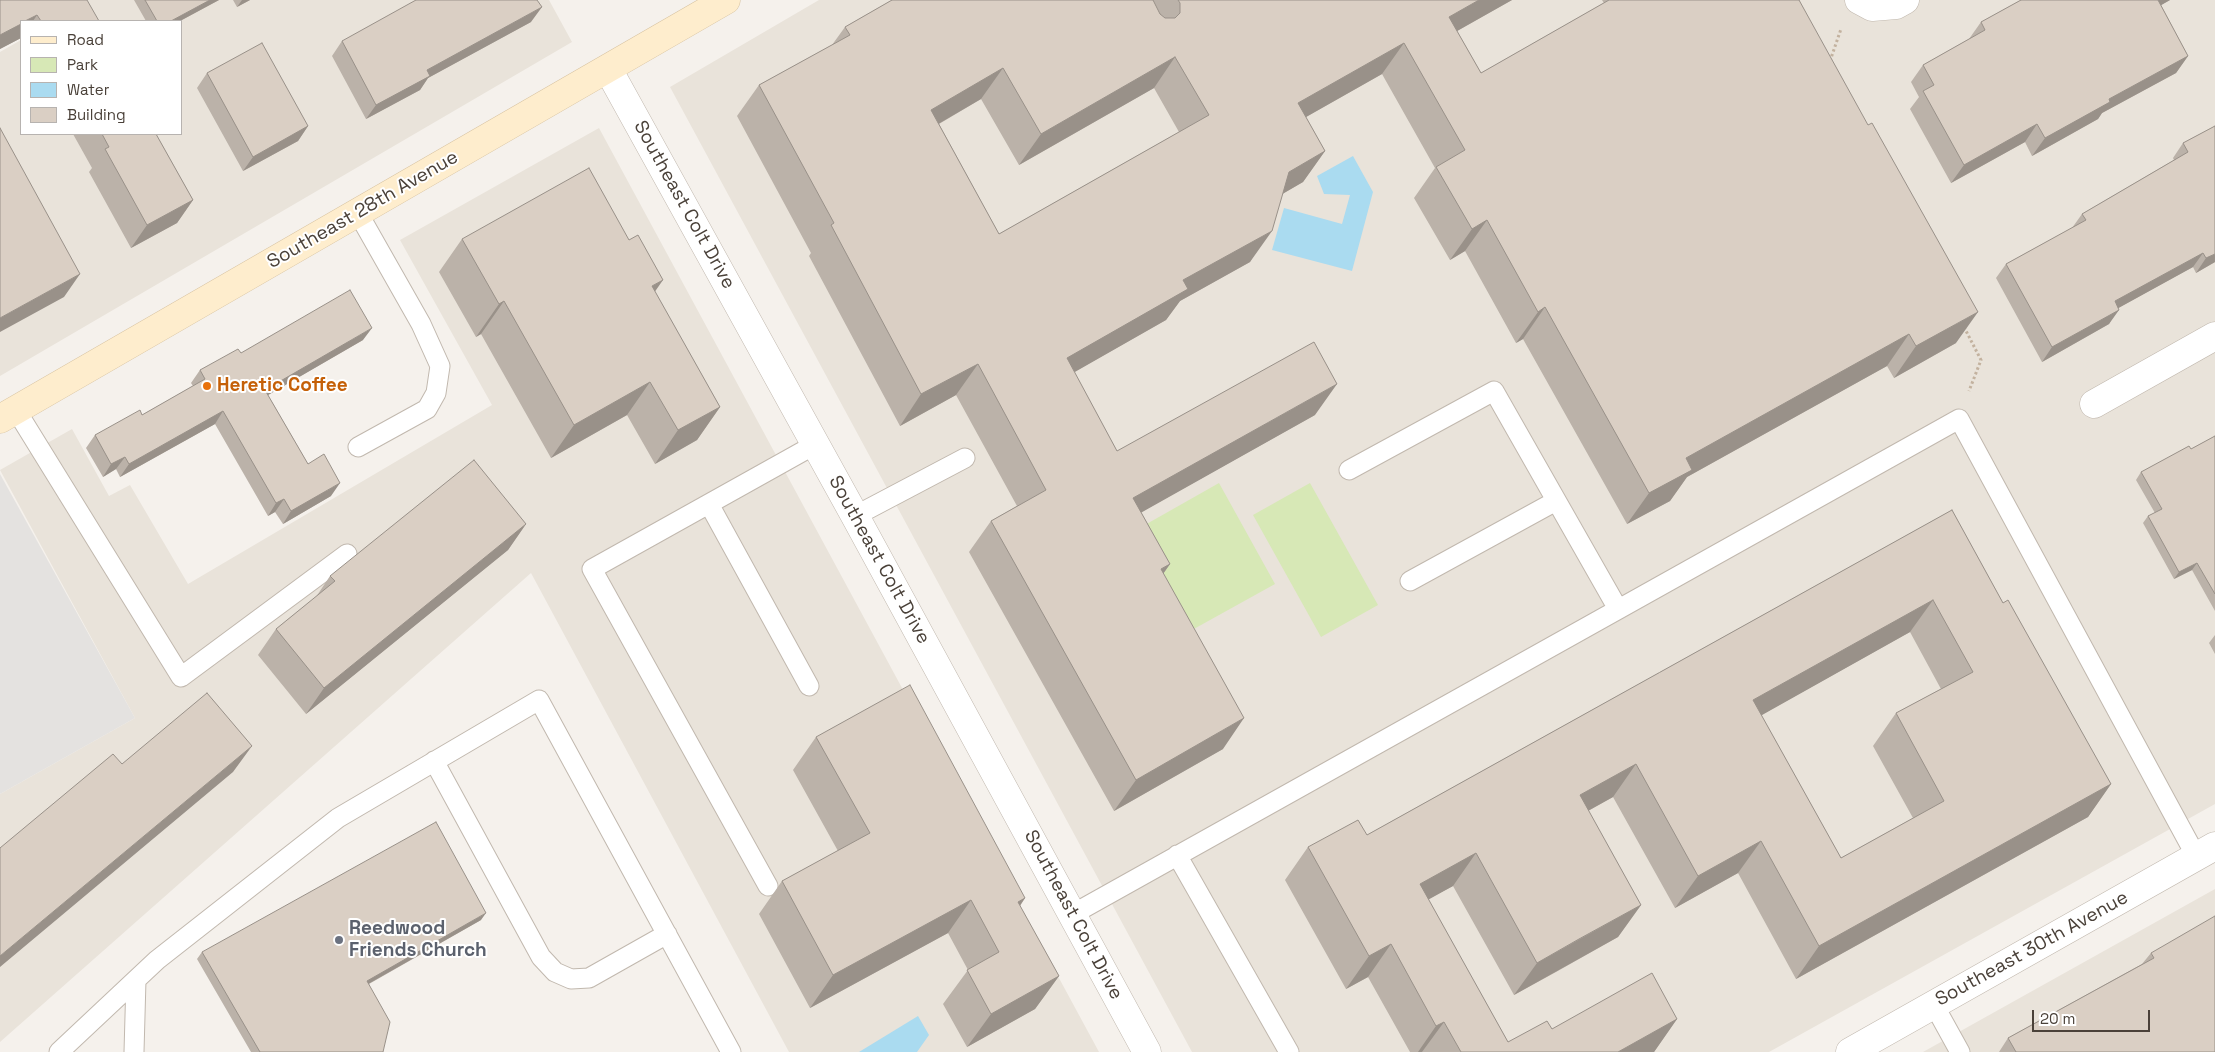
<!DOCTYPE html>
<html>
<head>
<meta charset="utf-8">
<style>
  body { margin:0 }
  #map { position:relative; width:2215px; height:1052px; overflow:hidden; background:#f5f1ec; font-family:"Space Grotesk",sans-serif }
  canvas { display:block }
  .legend { position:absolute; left:20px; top:20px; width:162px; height:115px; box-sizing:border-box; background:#fff; border:1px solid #b7b3b0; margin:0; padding:6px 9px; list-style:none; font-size:15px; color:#4a4139 }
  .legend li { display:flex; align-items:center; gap:10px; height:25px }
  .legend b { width:25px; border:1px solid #b7b3b0 }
  .scale { position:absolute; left:2032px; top:1010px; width:118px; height:22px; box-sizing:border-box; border:2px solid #4a4139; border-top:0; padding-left:6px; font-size:15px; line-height:18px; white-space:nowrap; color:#4a4139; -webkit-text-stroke:4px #fff; paint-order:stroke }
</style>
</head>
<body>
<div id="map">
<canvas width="2215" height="1052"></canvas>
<ul class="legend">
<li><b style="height:6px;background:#feedcd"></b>Road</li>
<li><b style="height:14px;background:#d7e8b6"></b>Park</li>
<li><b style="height:14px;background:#aadbf0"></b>Water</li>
<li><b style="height:14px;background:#dacfc4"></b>Building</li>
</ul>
<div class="scale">20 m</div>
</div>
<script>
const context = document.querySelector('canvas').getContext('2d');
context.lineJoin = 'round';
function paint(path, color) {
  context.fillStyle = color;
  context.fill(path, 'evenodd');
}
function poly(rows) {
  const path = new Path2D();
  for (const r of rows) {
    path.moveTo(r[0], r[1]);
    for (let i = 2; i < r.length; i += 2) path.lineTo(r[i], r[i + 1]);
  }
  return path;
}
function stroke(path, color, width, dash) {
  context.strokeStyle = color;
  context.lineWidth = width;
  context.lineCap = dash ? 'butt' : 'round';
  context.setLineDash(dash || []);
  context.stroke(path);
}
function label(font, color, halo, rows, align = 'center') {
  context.font = font + ' "Space Grotesk",sans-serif';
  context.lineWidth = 4;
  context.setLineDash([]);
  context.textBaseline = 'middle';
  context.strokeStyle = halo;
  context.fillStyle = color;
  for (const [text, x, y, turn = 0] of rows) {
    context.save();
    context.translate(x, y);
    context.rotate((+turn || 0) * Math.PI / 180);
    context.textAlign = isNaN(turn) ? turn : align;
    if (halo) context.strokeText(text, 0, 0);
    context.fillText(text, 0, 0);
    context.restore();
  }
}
const residential = poly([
  [79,0,549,0,572,42,0,376,0,52,21,40,21,134,181,134,181,21,55,21],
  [819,0,2215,0,2215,804,1769,1052,1192,1052,670,87],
  [599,128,1099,1052,789,1052,531,573,0,1042,0,794,135,718,0,470,72,429,109,496,130,485,188,584,492,405,400,240],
  [2215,889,2215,1052,1923,1052]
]);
const green = poly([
  [1219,483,1275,584,1192,630,1136,530],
  [1310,483,1378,605,1321,637,1253,515]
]);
const parking = poly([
  [0,474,135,718,0,794]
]);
const water = poly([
  [1353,156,1373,192,1352,271,1272,250,1284,208,1342,224,1350,195,1324,194,1317,176],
  [918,1016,929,1035,917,1052,859,1052]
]);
const path = poly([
  [1830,61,1841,29],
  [1964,327,1981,360,1969,391]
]);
const lane = poly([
  [358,213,421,324,440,366,436,393,427,409,358,447],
  [16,410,181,677,347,554],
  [1349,470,1494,391,1618,609],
  [709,504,809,686],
  [855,516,965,458],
  [1410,581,1556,501],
  [434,761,541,957,555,972,571,979,589,978,667,934],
  [1177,855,1289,1052],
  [768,886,592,569,816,444],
  [1073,914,1959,419,2196,856],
  [1934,1005,1960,1052],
  [59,1052,157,960,338,818,539,700,731,1052],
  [134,1052,136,980]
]);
const street = poly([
  [1859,0,1872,7,1896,5,1905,0],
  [608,69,855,516,1147,1052],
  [2094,404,2215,336],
  [1850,1052,2215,846]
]);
const secondary = poly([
  [0,419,726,0]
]);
const wall = poly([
  [0,0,99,21,21,21,21,38,0,49],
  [134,0,219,0,180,21,146,21],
  [233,0,250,0,237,7],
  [892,0,1512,0,1457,31,1481,73,1604,3,1602,0,1799,0,1956,343,1894,378,1887,366,1687,477,1670,501,1627,524,1523,339,1516,343,1465,251,1450,260,1414,198,1435,168,1382,74,1306,117,1325,151,1303,182,1282,194,1250,262,1180,301,1166,320,1074,372,1117,451,1315,415,1141,512,1170,564,1163,574,1223,749,1114,811,969,552,991,521,1017,506,956,395,900,426,809,256,811,253,737,116,759,85,832,45,845,27],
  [1154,88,1179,132,999,234,939,124,981,99,1019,165],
  [2021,0,2170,0,2161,5,2188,56,2176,73,2102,113,2098,119,2032,156,2025,142,1951,183,1910,109,1919,97,1911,82,1923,65,1969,39,1981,22],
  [531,22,428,78,420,90,366,119,332,56,342,41],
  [207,73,308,126,298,141,243,171,197,88],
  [2215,126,2215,262,2196,273,2193,267,2118,308,2109,324,2042,362,1996,278,2006,264,2072,228,2082,214,2174,160,2173,158,2183,143],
  [73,134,156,134,193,200,177,223,131,248,89,172,92,168],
  [462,239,655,292,720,407,697,440,655,464,627,415,551,458,481,334,476,337,439,272],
  [363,340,268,395,308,464,331,496,283,524,275,512,268,516,215,424,120,477,116,469,103,477,86,448,95,435,142,415,193,386,191,383,200,370,241,353],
  [2215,436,2215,611,2192,570,2174,579,2143,523,2148,516,2155,513,2136,480,2141,472,2191,449],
  [1952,510,2003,603,2111,784,2088,817,1796,979,1738,873,1675,908,1613,797,1588,811,1641,905,1618,937,1556,972,1514,995,1453,886,1428,899,1508,1042,1552,1029,1677,1019,1654,1052,1410,1052,1368,977,1346,989,1285,880,1308,847,1367,835],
  [1910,632,1941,689,1896,713,1873,746,1913,818,1841,858,1761,715],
  [526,524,508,550,306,714,258,655,276,629,316,597,330,576],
  [2215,635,2215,654,2209,643],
  [816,737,1025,898,1020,906,1059,976,1035,1009,967,1047,943,1004,968,970,948,933,810,1008,759,914,782,881,838,851,793,770],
  [481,920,369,984,383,1052,251,1052,197,959,202,952],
  [2151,953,2215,1052,1999,1052,2008,1038,2142,964]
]);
const shadedWall = poly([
  [210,0,219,0,180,21,171,21],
  [242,0,250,0,237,7],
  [1479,0,1512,0,1427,48,1449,17],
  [2154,0,2170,0,2144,15],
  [542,7,531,22,428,78,420,90,366,119,376,105,427,70],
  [37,15,33,21,25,21],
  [21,24,21,38,0,49,0,35],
  [1404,43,1382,74,1276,134,1298,103],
  [2188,56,2176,73,2102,113,2098,119,2032,156,2045,138,2109,99],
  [1175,57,1154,88,1019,165,1041,134],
  [1003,68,981,99,909,141,931,110],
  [2037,124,2025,142,1951,183,1964,165],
  [308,126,298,141,243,171,253,157],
  [1325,151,1303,182,1267,203,1289,172],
  [193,200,177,223,131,248,147,225],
  [1487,220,1465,251,1450,260,1472,229],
  [1272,231,1250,262,1180,301,1166,320,1045,389,1067,358,1183,280],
  [2203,253,2193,267,2104,316,2115,301],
  [2215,254,2215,262,2196,273,2206,258],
  [80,274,64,297,0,332,0,318],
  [663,280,640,313,652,286],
  [504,301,481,334,476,337,499,304],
  [1545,307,1523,339,1516,343,1538,312],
  [2119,310,2109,324,2042,362,2052,347],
  [1978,312,1956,343,1894,378,1916,346],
  [372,328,363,340,256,402,265,390],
  [1909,334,1887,366,1687,477,1670,501,1627,524,1649,493,1686,458],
  [978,364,956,395,900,426,921,394],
  [650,382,627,415,551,458,574,425],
  [1337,384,1315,415,1112,529,1133,498],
  [720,407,697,440,655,464,678,430],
  [223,411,215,424,120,477,129,464],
  [125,457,116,469,103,477,111,464],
  [340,483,331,496,283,524,291,511],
  [284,499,275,512,268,516,276,503],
  [526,524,508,550,306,714,324,688],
  [2197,563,2192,570,2174,579,2179,572],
  [1170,564,1148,595,1161,569],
  [1933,600,1910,632,1730,733,1753,700],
  [1244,718,1223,749,1114,811,1136,780],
  [252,746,233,772,0,967,0,956],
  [1636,764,1613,797,1557,828,1580,795],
  [2111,784,2088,817,1796,979,1819,946],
  [1761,841,1738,873,1675,908,1698,876],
  [1476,853,1453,886,1397,917,1420,884],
  [1025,898,1002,932,1018,902],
  [971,900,948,933,810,1008,833,975],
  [1641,905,1618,937,1514,995,1537,963],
  [486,913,481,920,361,988,367,981],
  [1391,944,1368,977,1346,989,1369,956],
  [1059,976,1035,1009,967,1047,991,1014],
  [1677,1019,1654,1052,1618,1052],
  [1444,1022,1422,1052,1418,1052,1436,1026]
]);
const building = poly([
  [0,0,87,0,99,21,41,21,37,15,25,21,21,21,21,24,0,35,0,0],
  [145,0,210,0,171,21,157,21,145,0],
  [416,0,537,0,542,7,427,70,430,76,376,105,342,41,416,0],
  [892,0,1153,0,1160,14,1165,18,1175,18,1180,13,1180,3,1178,0,1479,0,1449,17,1481,73,1609,0,1799,0,1868,125,1872,123,1978,312,1916,346,1909,334,1686,458,1692,470,1649,493,1545,307,1538,312,1487,220,1472,229,1436,167,1465,150,1404,43,1298,103,1325,151,1289,172,1272,231,1183,280,1188,289,1067,358,1117,451,1314,342,1337,384,1133,498,1170,564,1161,569,1244,718,1136,780,991,521,1046,490,978,364,921,394,831,225,834,223,759,85,850,35,845,27,892,0],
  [1175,57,1209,115,999,234,931,110,1003,68,1041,134,1175,57],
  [2021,0,2158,0,2188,56,2109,99,2110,102,2045,138,2037,124,1964,165,1923,91,1934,85,1923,65,1985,30,1981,22,2021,0],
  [262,43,308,126,253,157,207,73,262,43],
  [2215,126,2215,254,2206,258,2203,253,2115,301,2119,310,2052,347,2006,264,2086,220,2082,214,2188,152,2183,143,2215,126],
  [0,128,80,274,0,318,0,128],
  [102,134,156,134,193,200,147,225,105,149,109,147,102,134],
  [589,168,629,240,638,235,663,280,652,286,720,407,678,430,650,382,574,425,504,301,499,304,462,239,589,168],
  [350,290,372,328,265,390,308,464,324,454,340,483,291,511,284,499,276,503,223,411,129,464,125,457,111,464,95,435,140,410,142,415,205,379,200,370,238,349,241,353,350,290],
  [2215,436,2215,594,2197,563,2179,572,2148,516,2162,509,2141,472,2189,446,2191,449,2215,436],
  [474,460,526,524,324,688,276,629,335,581,330,576,474,460],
  [1952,510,2003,603,2008,600,2111,784,1819,946,1761,841,1698,876,1636,764,1580,795,1641,905,1579,939,1537,963,1476,853,1420,884,1508,1042,1547,1021,1552,1029,1652,973,1677,1019,1618,1052,1461,1052,1444,1022,1436,1026,1391,944,1369,956,1308,847,1358,820,1367,835,1952,510],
  [1933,600,1973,672,1896,713,1944,801,1841,858,1753,700,1933,600],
  [910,685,1025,898,1018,902,1059,976,991,1014,967,970,999,952,971,900,833,975,782,881,870,833,816,737,910,685],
  [207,693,252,746,0,956,0,848,113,754,122,764,207,693],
  [436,822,486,913,367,981,390,1022,383,1052,260,1052,202,952,436,822],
  [2215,916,2215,1052,2016,1052,2008,1038,2154,958,2151,953,2215,916]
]);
const markers = [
  [207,386,5,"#e8710a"],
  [339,940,5,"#6b7280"]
];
const streetNames = [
  ["Southeast Colt Drive",684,205,61],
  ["Southeast 28th Avenue",363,210,-30],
  ["Southeast Colt Drive",879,560,61],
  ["Southeast Colt Drive",1073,915,62],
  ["Southeast 30th Avenue",2032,949,-29]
];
const foodNames = [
  ["Heretic Coffee",217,386]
];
const worshipNames = [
  ["Reedwood",349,929],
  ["Friends Church",349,951]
];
paint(residential, '#e9e3da');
paint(green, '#d7e8b6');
paint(parking, '#e4e2e0');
paint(water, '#aadbf0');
stroke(lane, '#c1b8ae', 21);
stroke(street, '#c1b8ae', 29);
stroke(secondary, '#d4bf9c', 29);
stroke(path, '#c3b29f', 3, [2.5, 2.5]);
stroke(lane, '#fff', 19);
stroke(street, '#fff', 28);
stroke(secondary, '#feedcd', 28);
paint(wall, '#bbb2a9');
paint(shadedWall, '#999189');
paint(building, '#dacfc4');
stroke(building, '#999189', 1);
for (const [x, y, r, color] of markers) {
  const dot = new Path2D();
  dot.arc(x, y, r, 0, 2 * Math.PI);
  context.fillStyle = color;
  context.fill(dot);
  stroke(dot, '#fff', 2);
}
label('19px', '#4a4139', '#fff', streetNames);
label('bold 19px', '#c56008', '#fff', foodNames, 'left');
label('bold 19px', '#5b616d', '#fff', worshipNames, 'left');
</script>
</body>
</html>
